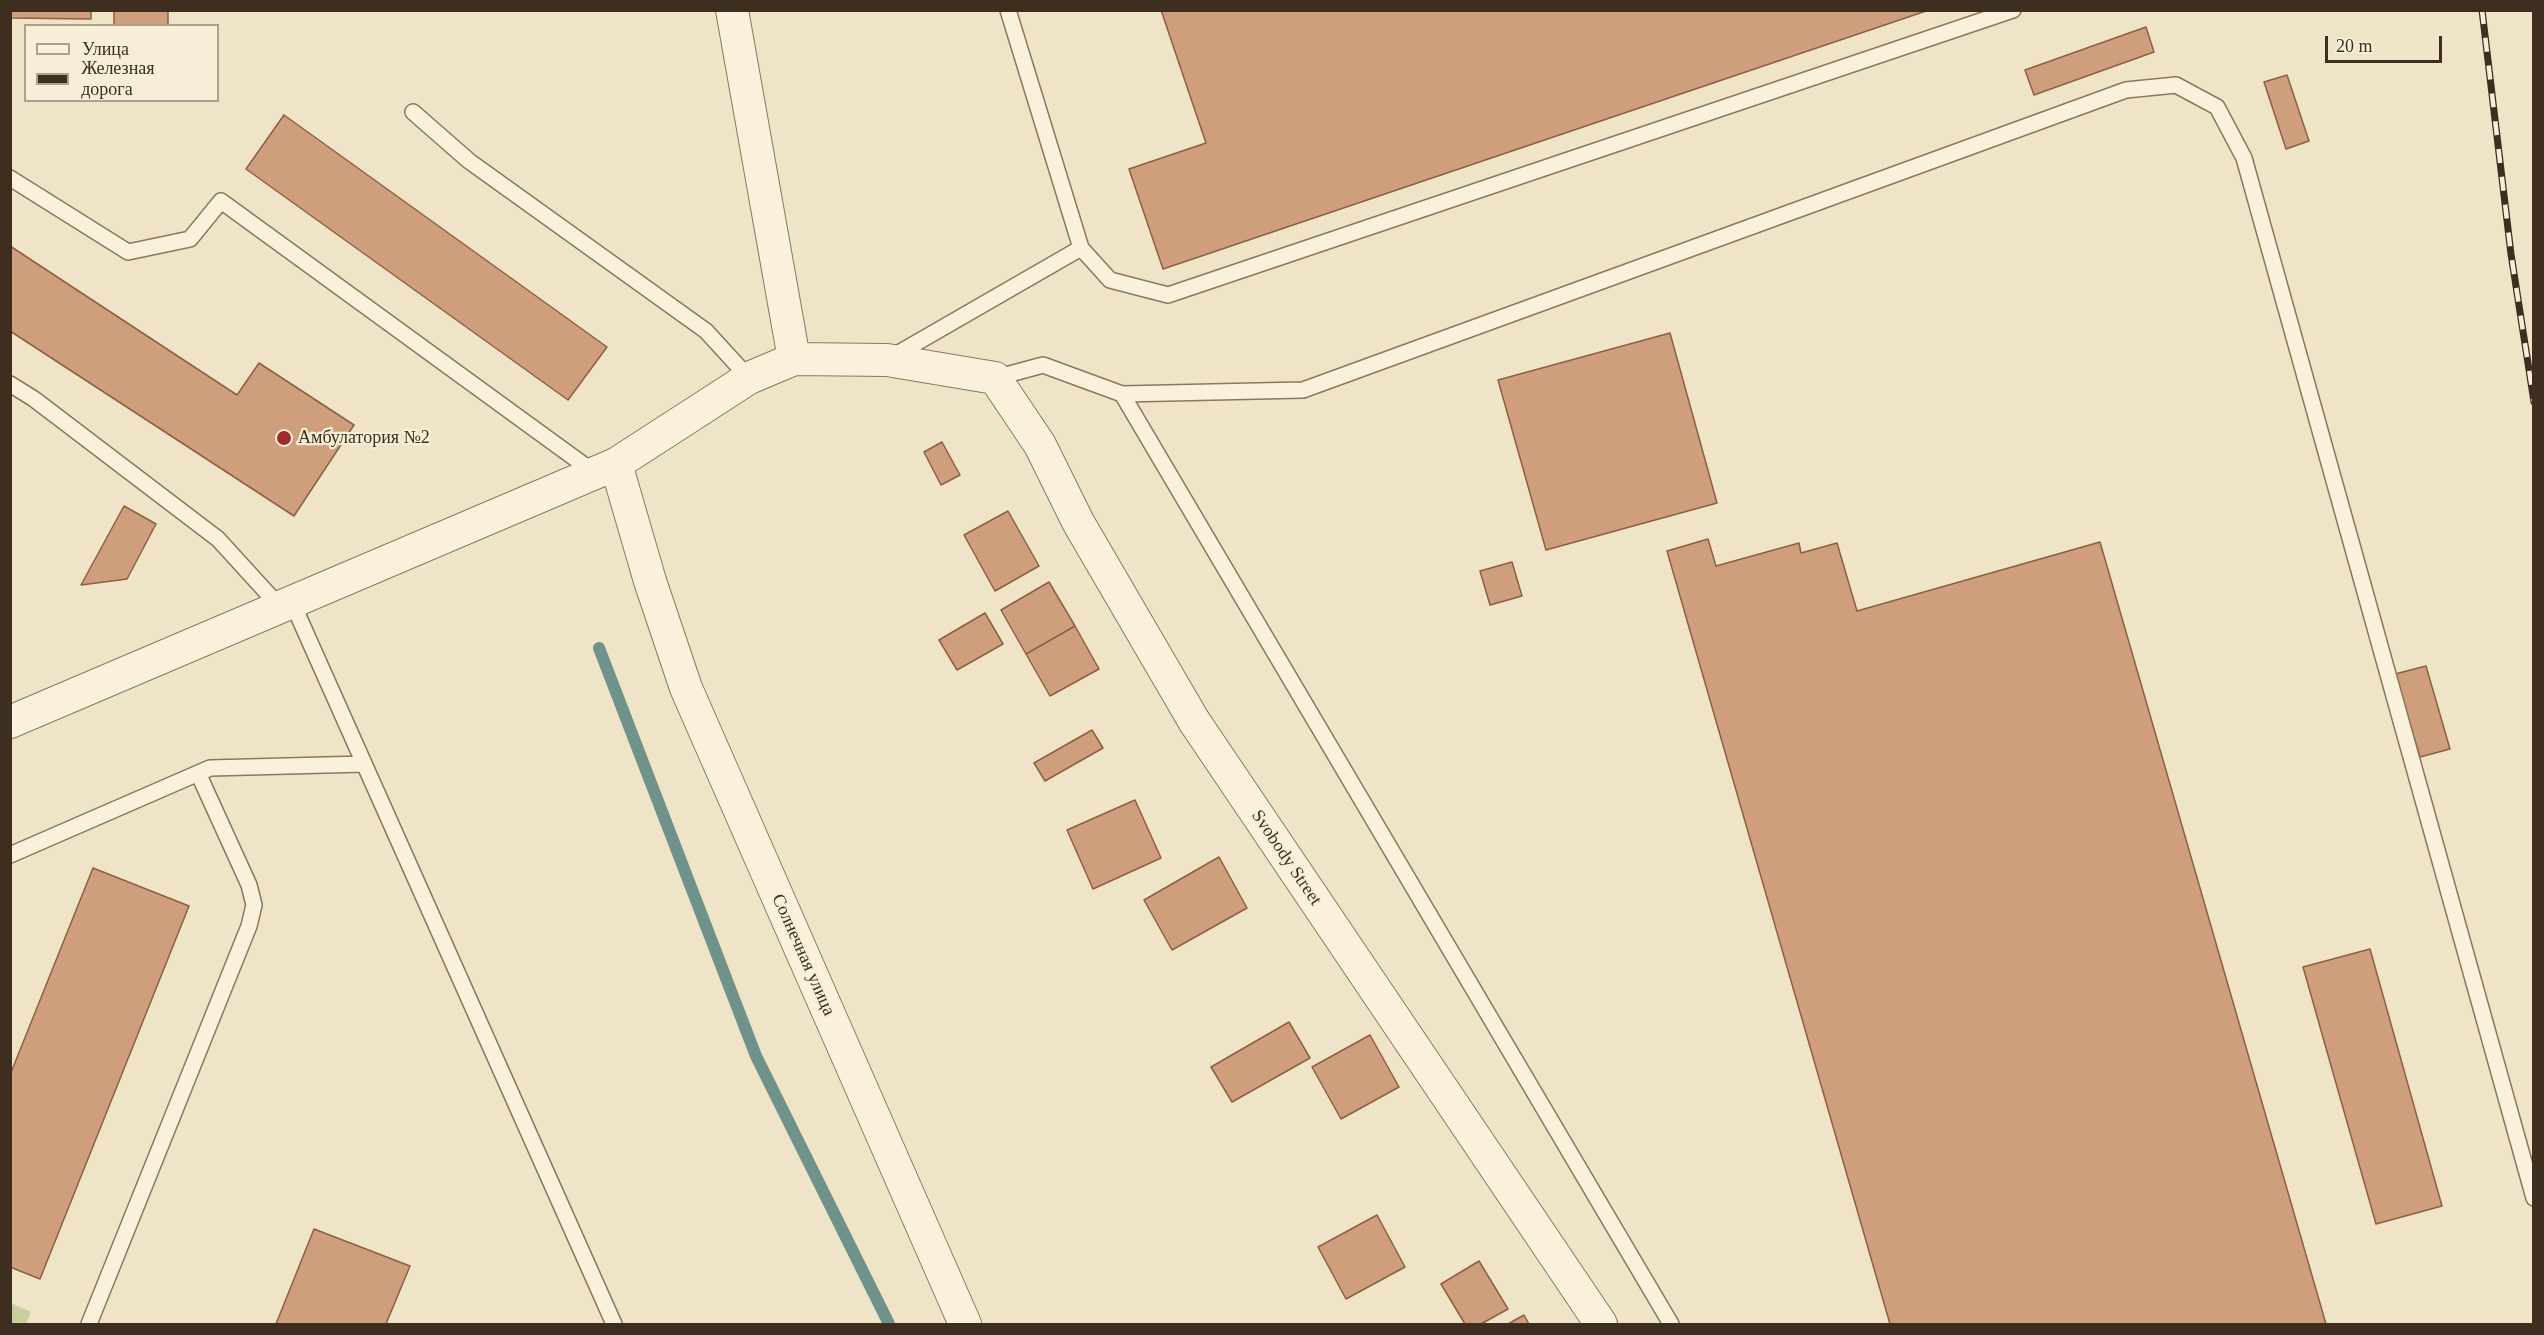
<!DOCTYPE html>
<html>
<head>
<meta charset="utf-8">
<style>
  body { margin:0 }
  #map { position:relative; width:2544px; height:1335px; overflow:hidden; background:#f0e4c8; font-family:"Times New Roman",serif }
  canvas { display:block }
  .frame { position:absolute; inset:0; border:12px solid #3d2e20; pointer-events:none }
  .legend { position:absolute; left:24px; top:24px; width:195px; height:78px; box-sizing:border-box; background:#f7eed8; border:2px solid #ada18e; margin:0; padding:8px 10px; list-style:none; font-size:18px; color:#3d2e20 }
  .legend li { display:flex; align-items:center; gap:12px; height:30px }
  .legend b { width:30px; border:2px solid #ada18e }
  .scale { position:absolute; left:2325px; top:36px; width:117px; height:27px; box-sizing:border-box; border:3px solid #3d2e20; border-top:0; padding-left:8px; font-size:18px; line-height:21px; white-space:nowrap; color:#3d2e20; -webkit-text-stroke:4px #f7eed8; paint-order:stroke }
</style>
</head>
<body>
<div id="map">
<canvas width="2544" height="1335"></canvas>
<div class="frame"></div>
<ul class="legend">
<li><b style="height:8px;background:#faf1dc"></b>Улица</li>
<li><b style="height:8px;background:#3d2e20"></b>Железная дорога</li>
</ul>
<div class="scale">20 m</div>
</div>
<script>
const context = document.querySelector('canvas').getContext('2d');
context.lineJoin = 'round';
function paint(path, color) {
  context.fillStyle = color;
  context.fill(path, 'evenodd');
}
function poly(rows) {
  const path = new Path2D();
  for (const r of rows) {
    path.moveTo(r[0], r[1]);
    for (let i = 2; i < r.length; i += 2) path.lineTo(r[i], r[i + 1]);
  }
  return path;
}
function stroke(path, color, width, dash) {
  context.strokeStyle = color;
  context.lineWidth = width;
  context.lineCap = dash ? 'butt' : 'round';
  context.setLineDash(dash || []);
  context.stroke(path);
}
function label(font, color, halo, rows, align = 'center') {
  context.font = font + ' "Times New Roman",serif';
  context.lineWidth = 4.5;
  context.setLineDash([]);
  context.textBaseline = 'middle';
  context.strokeStyle = halo;
  context.fillStyle = color;
  for (const [text, x, y, turn = 0] of rows) {
    context.save();
    context.translate(x, y);
    context.rotate((+turn || 0) * Math.PI / 180);
    context.textAlign = isNaN(turn) ? turn : align;
    if (halo) context.strokeText(text, 0, 0);
    context.fillText(text, 0, 0);
    context.restore();
  }
}
const green = poly([
  [11,1303,31,1312,26,1324,11,1324]
]);
const stream = poly([
  [599,648,756,1056,889,1324]
]);
const building = poly([
  [10,10,91,10,91,19,10,18,10,10],
  [114,10,168,10,168,26,114,26,114,10],
  [1161,10,1929,10,1163,269,1129,169,1206,143,1161,10],
  [2146,27,2154,52,2034,95,2025,70,2146,27],
  [2287,75,2309,141,2286,149,2264,82,2287,75],
  [284,115,607,347,568,400,246,169,284,115],
  [10,246,237,395,259,363,354,425,294,516,10,331,10,246],
  [1670,333,1717,503,1546,550,1498,380,1670,333],
  [942,442,960,475,941,485,924,452,942,442],
  [124,506,156,524,127,579,81,585,124,506],
  [1008,511,1039,566,995,591,964,535,1008,511],
  [1708,539,1716,566,1799,543,1801,553,1837,543,1857,611,2100,542,2326,1324,1890,1324,1667,551,1708,539],
  [1512,562,1522,596,1490,605,1480,571,1512,562],
  [1049,582,1075,626,1026,654,1001,610,1049,582],
  [985,613,1003,644,957,670,939,640,985,613],
  [1075,626,1099,669,1050,696,1026,654,1075,626],
  [2426,666,2450,749,2420,757,2395,674,2426,666],
  [1092,730,1103,748,1045,781,1034,763,1092,730],
  [1135,800,1161,858,1093,889,1067,830,1135,800],
  [1219,857,1247,908,1172,950,1144,900,1219,857],
  [93,868,189,906,40,1279,10,1267,10,1075,93,868],
  [2370,949,2442,1206,2376,1224,2303,967,2370,949],
  [1289,1022,1310,1058,1232,1102,1211,1067,1289,1022],
  [1370,1035,1399,1087,1341,1119,1312,1067,1370,1035],
  [1377,1215,1405,1267,1346,1299,1318,1247,1377,1215],
  [314,1229,410,1266,386,1324,276,1324,314,1229],
  [1479,1261,1508,1309,1481,1324,1465,1324,1441,1284,1479,1261],
  [1524,1315,1529,1324,1508,1324,1524,1315]
]);
const lane = poly([
  [1008,10,1081,248,1110,280,1168,295,2013,10],
  [413,112,469,161,706,331,749,378],
  [10,178,128,252,190,239,221,201,595,473],
  [890,358,1081,248],
  [995,378,1043,365,1122,394,1303,390,2126,90,2176,85,2217,107,2244,158,2534,1198],
  [10,384,34,399,218,539,280,607],
  [1122,394,1671,1324],
  [292,602,614,1324],
  [10,855,210,768,364,764],
  [89,1324,249,926,254,905,249,885,198,773]
]);
const street = poly([
  [732,10,794,359],
  [616,464,650,581,686,688,965,1324],
  [10,722,616,464,749,378,794,359,887,360,995,378,1040,445,1078,522,1194,721,1601,1324]
]);
const rail = poly([
  [2482,10,2511,254,2534,402]
]);
const markers = [
  [284,438,8,"#9e2a2b"]
];
const poiNames = [
  ["Амбулатория №2",298,438]
];
const streetNames = [
  ["Svobody Street",1286,858,56],
  ["Солнечная улица",803,955,66]
];
paint(green, '#c9cf9b');
stroke(stream, '#6f938a', 12);
paint(building, '#cf9f7d');
stroke(building, '#8d5f41', 1.5);
stroke(lane, '#8d765c', 18);
stroke(street, '#8d765c', 34);
stroke(lane, '#faf1dc', 15);
stroke(street, '#faf1dc', 32);
stroke(rail, '#3d2e20', 7);
stroke(rail, '#f7eed8', 4.5, [14]);
for (const [x, y, r, color] of markers) {
  const dot = new Path2D();
  dot.arc(x, y, r, 0, 2 * Math.PI);
  context.fillStyle = color;
  context.fill(dot);
  stroke(dot, '#f7eed8', 2);
}
label('18px', '#3d2e20', '#f7eed8', poiNames, 'left');
label('18px', '#3d2e20', '#f7eed8', streetNames);
</script>
</body>
</html>
